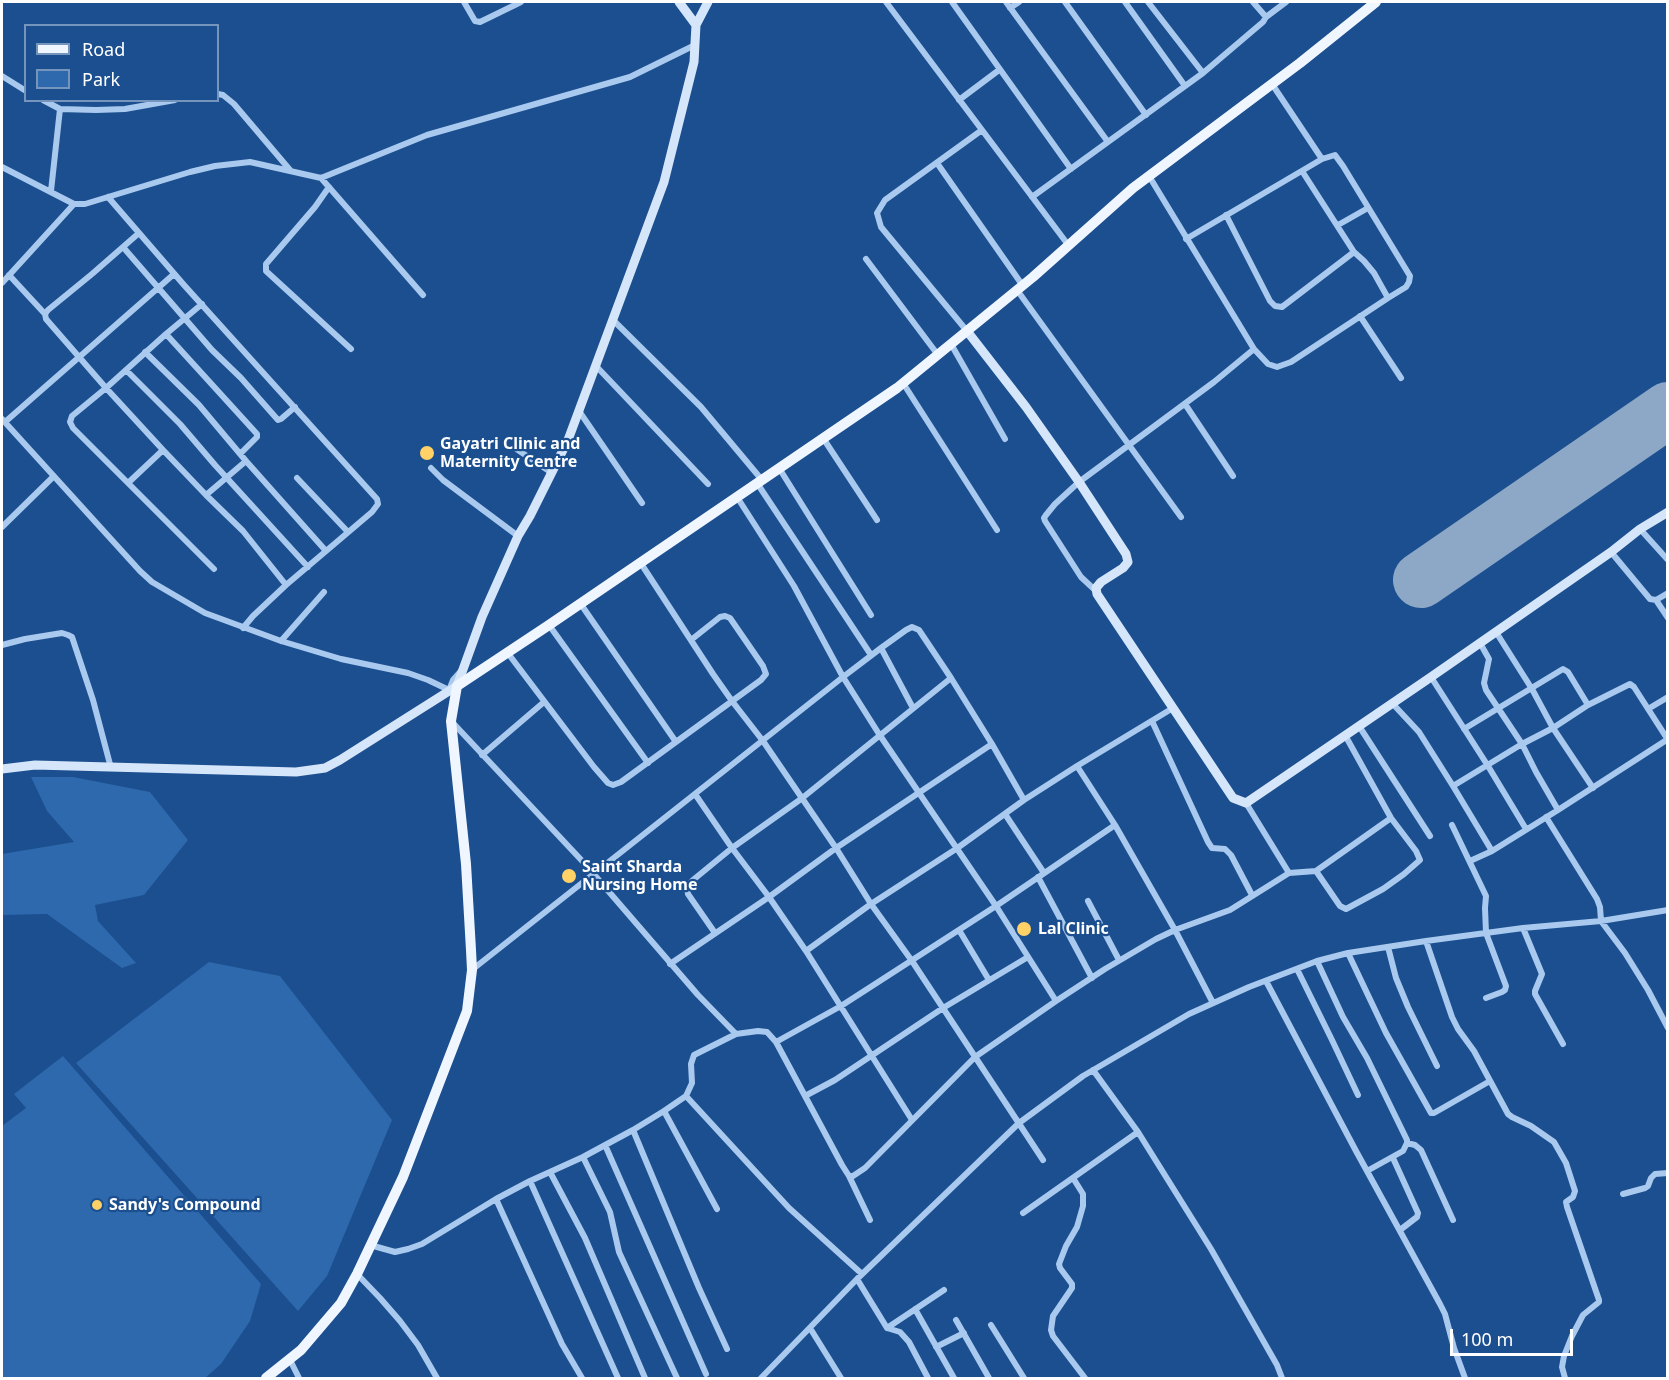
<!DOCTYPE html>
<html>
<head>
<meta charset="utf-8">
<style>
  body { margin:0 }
  #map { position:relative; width:1669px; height:1380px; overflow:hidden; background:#1b4f8f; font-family:"Noto Sans",sans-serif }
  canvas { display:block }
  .frame { position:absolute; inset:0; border:3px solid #fff; pointer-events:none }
  .legend { position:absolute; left:24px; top:24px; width:195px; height:78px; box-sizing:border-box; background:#1b4f8f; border:2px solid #7695bc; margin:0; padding:8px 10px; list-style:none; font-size:18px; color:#fff }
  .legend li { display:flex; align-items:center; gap:12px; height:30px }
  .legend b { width:30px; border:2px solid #7695bc }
  .scale { position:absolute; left:1450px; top:1329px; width:123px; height:27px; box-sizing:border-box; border:3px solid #fff; border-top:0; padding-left:8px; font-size:18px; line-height:21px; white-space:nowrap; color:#fff; -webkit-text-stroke:4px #1b4f8f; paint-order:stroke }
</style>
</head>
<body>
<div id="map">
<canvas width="1669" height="1380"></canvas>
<div class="frame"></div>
<ul class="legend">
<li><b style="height:8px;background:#f0f6ff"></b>Road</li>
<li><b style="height:16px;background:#2e69ad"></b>Park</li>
</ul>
<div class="scale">100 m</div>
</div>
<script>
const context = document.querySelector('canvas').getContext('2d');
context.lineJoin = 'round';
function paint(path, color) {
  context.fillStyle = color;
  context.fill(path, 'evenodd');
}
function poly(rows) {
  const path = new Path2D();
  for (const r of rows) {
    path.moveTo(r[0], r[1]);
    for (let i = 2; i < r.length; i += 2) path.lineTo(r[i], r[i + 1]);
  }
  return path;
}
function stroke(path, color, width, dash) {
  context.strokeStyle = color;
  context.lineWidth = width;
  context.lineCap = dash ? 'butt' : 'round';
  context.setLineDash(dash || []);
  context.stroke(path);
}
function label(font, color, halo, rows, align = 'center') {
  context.font = font + ' "Noto Sans",sans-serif';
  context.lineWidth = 4.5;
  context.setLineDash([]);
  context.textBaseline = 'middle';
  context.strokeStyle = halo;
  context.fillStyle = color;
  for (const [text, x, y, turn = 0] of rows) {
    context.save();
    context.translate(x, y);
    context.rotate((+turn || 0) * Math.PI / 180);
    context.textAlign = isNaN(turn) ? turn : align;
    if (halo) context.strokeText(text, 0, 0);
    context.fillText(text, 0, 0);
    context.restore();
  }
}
const green = poly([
  [31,777,73,777,150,792,188,840,144,895,95,905,98,921,136,963,122,968,47,914,2,915,2,854,74,842,47,811],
  [209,962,280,976,392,1120,327,1276,298,1311,76,1063],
  [63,1056,261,1284,250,1321,221,1364,205,1378,2,1378,2,1126,26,1108,14,1094]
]);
const runway = poly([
  [1421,580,1668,410]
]);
const street = poly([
  [464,2,475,21,480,22,521,2],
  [886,2,1069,246],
  [952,2,1071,169],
  [1006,2,1108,142],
  [1065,2,1146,115],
  [1125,2,1185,86],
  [1253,2,1266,17],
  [1010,8,1019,2],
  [1203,73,1263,22,1266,17,1286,2],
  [2,76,26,91],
  [1272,84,1322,159],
  [218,94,223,95,234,104,290,170],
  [43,100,60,109,51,191],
  [959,100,999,70],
  [60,109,96,110,125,109,175,100],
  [937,163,1023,286],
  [2,167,74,204,85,204,190,172,215,166,250,162,321,178,427,135,630,77,695,45],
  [1302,171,1354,252,1364,261,1374,273,1388,298],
  [1149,176,1254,349],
  [321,178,423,295],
  [329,187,315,207,266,264,266,271,351,349],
  [108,197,184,285,377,499,378,504,372,512,286,585,253,616,243,628],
  [1032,197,1203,73,1148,2],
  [1226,215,1270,301,1275,306,1282,307,1354,252],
  [1338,225,1368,208],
  [139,233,92,274,48,310,45,314,46,319,106,388,163,450,206,495,243,531,286,585],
  [123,247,212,350,241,378,278,420,281,419,295,407],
  [866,259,938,355],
  [9,275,45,314],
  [2,283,74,204],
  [1017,290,1181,517],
  [202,304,166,334,106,388,72,416,70,422,73,428,214,569],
  [1360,316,1401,378],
  [613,320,701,407,762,480],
  [967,331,881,227,877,213,885,200,982,130],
  [166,334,257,434,257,437,240,454],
  [951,344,1005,439],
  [145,352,199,405,246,461,206,495],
  [596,366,708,484],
  [126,370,180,424,215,465,308,567],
  [903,383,997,530],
  [1185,404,1233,476],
  [579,411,642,503],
  [2,419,140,571,152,582,205,613,281,641,341,659,408,673,428,680,449,690,453,680,461,671],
  [5,422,174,274],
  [823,438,877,520],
  [515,448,552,473],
  [246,461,326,551],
  [431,468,443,480,518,536],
  [779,468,871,615],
  [297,478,348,532],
  [128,483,163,450],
  [757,483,871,655],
  [737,497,794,586,843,677,879,734,996,906,1056,1001,975,1057,865,1168,853,1176,849,1176,842,1165,776,1042],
  [2,527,54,476],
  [1640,529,1668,560],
  [1611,552,1650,599,1656,600,1668,593],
  [640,562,713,674,732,701,763,741,836,848,871,904,912,961,1043,1160],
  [1096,591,1081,577,1045,521,1044,518,1046,515,1055,504,1079,482,1214,382,1254,349,1268,364,1277,367,1291,362,1388,298,1406,287,1409,282,1410,276,1343,166,1335,155,1322,159,1186,239],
  [1656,600,1668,618],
  [580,603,676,742],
  [549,625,648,763],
  [1496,632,1532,689,1553,728,1593,788],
  [281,641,324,592],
  [1480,643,1489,659,1484,683,1486,690,1522,744,1536,772,1558,810],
  [2,645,25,639,62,633,68,635,72,637,93,700,111,768],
  [881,648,913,708],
  [507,652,594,767,608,783,613,785,621,782,761,680,766,674,763,666,730,618,725,616,720,617,691,640],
  [1431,677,1488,766,1526,829],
  [1392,703,1419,732,1453,786,1492,851],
  [1648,709,1668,697],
  [1152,721,1208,842,1212,848,1225,849,1231,855,1252,895],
  [453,723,585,864,698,995,736,1034,758,1031,767,1032,776,1042,841,1006,996,906,1115,825],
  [1359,726,1430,836],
  [1464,729,1563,669,1568,672,1588,705],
  [482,755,544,702],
  [1077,766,1173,708],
  [1453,786,1522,744,1553,728,1588,705,1630,684,1634,687,1668,740],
  [695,794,732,848,769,897,806,951,912,1120],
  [1246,803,1289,873,1316,871,1391,818],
  [1005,814,1044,873],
  [1546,817,1597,899,1600,907,1601,921,1625,953,1648,990,1668,1028],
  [1452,825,1486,896,1485,908,1486,933,1506,986,1505,990,1502,992,1486,998],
  [1470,861,1492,851,1558,810,1668,739],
  [1316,871,1340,906,1346,909,1383,889,1404,874,1420,860,1416,851,1391,818,1345,735],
  [1038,877,1092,978],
  [1088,901,1119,960],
  [1523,928,1542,974,1535,991,1535,994,1563,1044],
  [959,930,989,980],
  [715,933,688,894,687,887,693,880,732,848,801,799,951,678],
  [1426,941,1452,1017,1458,1029,1474,1051,1508,1114,1512,1117,1531,1126,1554,1142,1566,1163,1575,1191,1573,1197,1566,1202,1567,1207,1599,1300,1599,1302,1583,1315,1572,1336,1564,1356,1562,1367,1565,1378],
  [1388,947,1396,978,1408,1007,1437,1066],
  [806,951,871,904,956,849,1024,800,1077,766,1115,825,1175,930,1213,1003],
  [1348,953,1386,1033,1431,1113,1434,1113,1490,1081],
  [1317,961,1343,1017,1367,1058,1407,1140,1407,1143,1403,1151,1367,1171],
  [670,964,769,897,836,848,992,744],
  [473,969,843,677,881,648,906,630,912,627,919,630,951,678,992,744,1024,800],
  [1297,969,1332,1040,1358,1095],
  [1266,981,1356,1151,1440,1304,1445,1314,1454,1348,1465,1378],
  [1056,1001,1105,969,1156,939,1175,930,1230,910,1289,873],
  [1093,1070,1138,1132,1211,1249,1277,1365,1282,1378],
  [686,1096,789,1208,862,1274],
  [805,1096,835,1080,943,1008,1028,957],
  [664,1111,717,1209],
  [633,1130,699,1288,727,1349],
  [1407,1143,1415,1145,1421,1150,1453,1220],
  [605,1145,706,1374],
  [583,1157,610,1212,619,1252,677,1378],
  [1393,1158,1418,1213,1417,1217,1400,1230],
  [550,1172,585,1238,645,1378],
  [849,1176,870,1220],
  [1073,1178,1083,1194,1083,1206,1077,1227,1066,1246,1059,1264,1060,1268,1072,1284,1072,1288,1053,1316,1051,1330,1053,1336,1085,1378],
  [530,1181,618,1378],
  [1623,1194,1645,1188,1648,1186,1651,1178,1655,1174,1668,1173],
  [496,1199,562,1344,582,1378],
  [1023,1213,1138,1132],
  [370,1245,395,1252,408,1249,422,1244,496,1199,530,1181,583,1157,633,1130,664,1111,686,1096,692,1083,691,1064,694,1055,736,1034],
  [357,1274,380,1298,400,1321,418,1345,437,1378],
  [857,1279,887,1328,900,1332,909,1342,928,1378],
  [915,1309,954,1378],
  [956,1320,989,1378],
  [991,1325,1024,1378],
  [810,1328,841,1378],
  [887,1328,944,1290],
  [936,1347,964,1333],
  [290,1360,299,1378],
  [761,1378,857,1279,1019,1123,1083,1076,1189,1014,1249,987,1317,961,1348,953,1426,941,1523,928,1601,921,1668,910]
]);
const secondary = poly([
  [679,2,696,25],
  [967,331,1026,407,1079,482,1126,554,1128,562,1123,568,1101,582,1096,588,1097,594,1233,798,1246,803,1431,677,1611,552,1640,529,1668,512],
  [2,769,35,765,296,772,325,768,340,760,457,686,482,617,518,536,530,516,568,440,664,182,694,62,696,25,708,2]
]);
const primary = poly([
  [266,1378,301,1350,341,1303,357,1274,403,1177,467,1011,472,970,471,950,466,864,451,721,457,686,549,625,897,388,1033,277,1133,188,1300,63,1376,2]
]);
const markers = [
  [427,453,8,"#ffd166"],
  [569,876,8,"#ffd166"],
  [1024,929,8,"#ffd166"],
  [97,1205,6,"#ffd166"]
];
const poiNames = [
  ["Gayatri Clinic and",440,444],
  ["Maternity Centre",440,462],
  ["Saint Sharda",582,867],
  ["Nursing Home",582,885],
  ["Lal Clinic",1038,929],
  ["Sandy's Compound",109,1205]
];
paint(green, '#2e69ad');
stroke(runway, '#8da7c7', 56);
stroke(street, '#a9c9ee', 6);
stroke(secondary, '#d6e6fa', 9);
stroke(primary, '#f0f6ff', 10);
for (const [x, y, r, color] of markers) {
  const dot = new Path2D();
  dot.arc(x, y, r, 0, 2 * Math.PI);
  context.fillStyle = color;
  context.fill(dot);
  stroke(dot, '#1b4f8f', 2);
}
label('bold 16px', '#fff', '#1b4f8f', poiNames, 'left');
</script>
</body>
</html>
